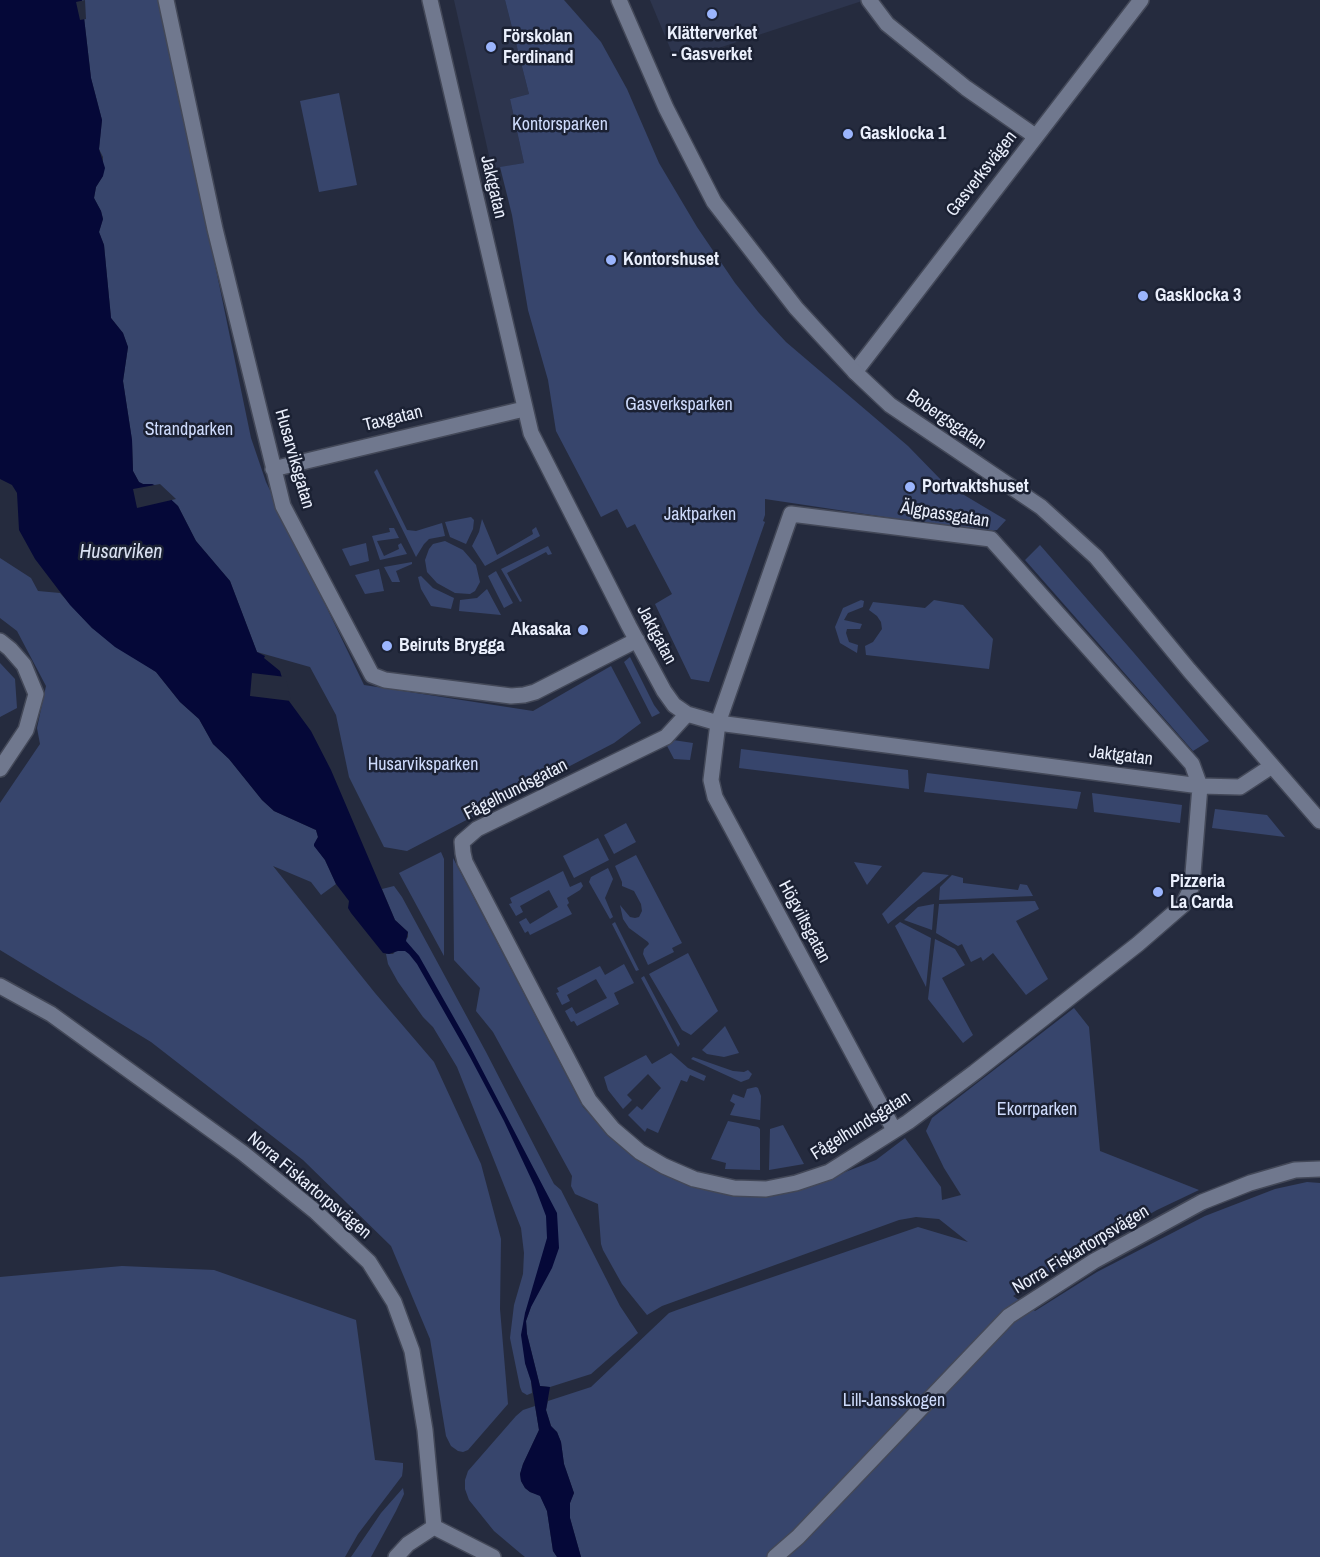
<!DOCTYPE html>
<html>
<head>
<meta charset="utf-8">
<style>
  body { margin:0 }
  canvas { display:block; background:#252b3e }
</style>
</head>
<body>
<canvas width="1320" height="1557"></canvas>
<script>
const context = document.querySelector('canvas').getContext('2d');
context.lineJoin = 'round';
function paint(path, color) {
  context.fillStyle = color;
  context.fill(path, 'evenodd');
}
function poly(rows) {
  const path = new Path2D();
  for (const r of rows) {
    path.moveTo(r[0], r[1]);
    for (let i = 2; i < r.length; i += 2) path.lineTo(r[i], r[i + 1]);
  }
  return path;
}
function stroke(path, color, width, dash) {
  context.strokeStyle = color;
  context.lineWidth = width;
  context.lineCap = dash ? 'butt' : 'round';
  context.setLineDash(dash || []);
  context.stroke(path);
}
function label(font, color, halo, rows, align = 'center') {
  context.font = font + ' "Archivo Narrow",sans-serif';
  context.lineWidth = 5;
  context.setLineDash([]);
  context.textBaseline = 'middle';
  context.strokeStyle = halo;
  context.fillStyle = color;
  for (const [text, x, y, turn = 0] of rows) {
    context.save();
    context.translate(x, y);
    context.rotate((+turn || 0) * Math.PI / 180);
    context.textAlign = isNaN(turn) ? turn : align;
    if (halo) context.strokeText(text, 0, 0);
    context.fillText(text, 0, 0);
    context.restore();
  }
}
const built = poly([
  [454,0,505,0,529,94,510,99,524,163,492,169],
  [650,0,865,0,685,59,673,55]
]);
const green = poly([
  [82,0,160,0,251,438,266,482,364,685,533,711,611,666,641,723,614,743,407,851,384,847,349,777,336,715,310,667,257,652,230,581,196,541,178,506,152,484,143,484,139,482,133,471,132,440,123,381,128,347,123,333,111,318,104,245,99,232,103,219,101,211,94,198,96,187,103,176,103,157,99,149,102,120,91,78],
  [505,0,564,0,601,42,627,89,659,163,697,227,735,283,759,313,786,342,908,446,944,483,1006,520,997,530,985,532,765,499,765,515,763,521,765,522,709,682,691,679,655,604,672,594,635,524,627,528,617,509,601,517,556,431,548,380,528,310,512,215,500,167,524,163,510,99,529,94],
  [339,93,357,185,319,192,300,101],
  [377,469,407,530,416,531,442,523,445,536,429,539,424,544,416,557,374,472],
  [471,517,474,520,473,529,466,544,450,537,445,522],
  [482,519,497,555,533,534,532,530,536,527,540,536,485,566,472,546,479,532],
  [389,528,394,528,399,538,377,541,384,556,399,549,398,545,401,543,407,554,380,560,372,536,390,532],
  [445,541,463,550,476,565,480,582,475,591,470,594,455,593,437,583,427,572,425,560,429,549,433,544],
  [366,543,369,561,350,566,342,549],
  [1040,545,1134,653,1209,741,1193,751,1025,560],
  [548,546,552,554,548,555,546,552,507,573,522,601,520,602,501,569],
  [0,558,31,578,38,591,60,593,92,628,156,672,180,702,199,719,213,744,229,759,262,800,274,811,316,830,318,837,316,841,317,849,325,860,336,884,321,895,311,882,273,866,375,993,434,1062,481,1164,501,1239,500,1309,508,1404,468,1450,463,1452,458,1451,451,1446,446,1436,430,1339,391,1246,303,1160,151,1042,0,950,0,803,40,744,37,728,46,686,17,631,0,618],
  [412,562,412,564,396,571,400,582,392,582,384,567],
  [379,569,384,591,365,594,355,575],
  [496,571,513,603,504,608,488,576],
  [421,576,433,588,454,598,451,609,431,606,421,589,418,577],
  [487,589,501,615,459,611,460,600,477,598],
  [861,600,864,601,863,607,848,613,844,620,862,624,860,629,847,629,846,633,849,642,858,645,857,653,840,643,835,627,843,608],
  [934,600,963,605,993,639,989,669,866,655,865,646,873,642,882,629,881,622,877,616,869,610,873,602,925,608],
  [630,657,654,705,660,713,652,717,624,662],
  [0,663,15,679,17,708,0,717],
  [673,740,693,743,690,760,674,759,666,744],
  [741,749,908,770,909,789,739,768],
  [927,773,1081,792,1077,809,924,792],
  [1092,793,1182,805,1180,823,1094,812],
  [1215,809,1267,815,1285,837,1212,828],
  [626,823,636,842,614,854,604,835],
  [598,838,609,860,574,878,563,856],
  [441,852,444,859,444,956,399,873],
  [636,855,682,943,672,948,674,952,648,965,643,954,644,949,649,944,648,942,629,928,623,919,620,905,630,917,635,918,639,917,642,911,641,904,634,891,622,886,622,882,615,866],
  [453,858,583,1107,608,1134,664,1172,799,1190,876,1160,905,1138,941,1187,942,1200,961,1195,944,1168,926,1131,932,1118,1074,1008,1089,1027,1100,1151,1199,1190,1157,1210,1091,1247,1013,1296,1035,1311,1097,1272,1205,1216,1275,1189,1307,1182,1320,1183,1320,1557,581,1557,570,1518,570,1503,574,1493,564,1464,561,1442,557,1432,551,1426,546,1410,548,1401,591,1387,669,1313,677,1310,918,1227,968,1242,939,1219,916,1217,899,1220,662,1306,647,1315,622,1284,603,1250,601,1244,598,1204,575,1194,571,1186,572,1176,493,1032,476,1011,480,988,454,960],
  [854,862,882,866,867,885],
  [608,868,613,879,605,898,613,917,610,919,589,882,591,877],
  [563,871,570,887,581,882,583,886,580,890,567,898,569,903,567,905,572,914,530,935,528,931,525,933,519,922,526,918,530,924,558,907,549,890,520,906,523,912,516,916,509,904,512,903,510,898],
  [923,872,949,875,888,924,882,914],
  [952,875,963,878,963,883,1018,890,1020,884,1027,885,1033,896,939,900,940,887],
  [394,886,402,897,486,1052,554,1184,561,1190,620,1306,638,1333,591,1374,550,1387,540,1386,527,1334,526,1321,532,1304,525,1313,525,1363,531,1381,532,1393,527,1395,522,1392,520,1387,510,1338,514,1305,523,1274,524,1253,521,1228,457,1067,433,1027,423,1017,398,982,388,964,386,954,393,954,408,937,408,932,395,920,382,889],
  [1035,901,1039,909,1016,921,1048,979,1026,995,993,953,983,961,981,957,971,962,962,944,958,946,936,933,939,904],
  [934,904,932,930,904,920,918,907],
  [615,922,639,970,636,971,612,924],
  [900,922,931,938,926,987,895,926],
  [935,939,955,949,965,965,942,978,973,1035,963,1043,928,999],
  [688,953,718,1011,691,1035,682,1030,649,974],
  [624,964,634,983,614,993,619,1004,577,1026,574,1021,571,1022,565,1011,572,1007,576,1014,607,998,596,979,567,995,570,1001,562,1005,556,993,559,992,557,988,600,966,605,975],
  [644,976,680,1044,678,1047,641,978],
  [725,1026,739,1053,724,1057,707,1054,702,1050],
  [671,1053,688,1068,706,1076,704,1081,690,1075,687,1082,681,1080,658,1133,647,1128,645,1132,628,1115,637,1106,642,1110,661,1088,648,1074,627,1095,632,1100,623,1109,608,1090,604,1077,646,1055,652,1064],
  [693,1057,733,1071,744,1072,748,1070,752,1074,749,1079,741,1082,691,1059],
  [756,1087,758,1088,761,1096,760,1120,730,1115,735,1104,730,1101,733,1094,744,1098,747,1089],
  [728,1121,758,1127,760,1129,760,1170,725,1169,726,1163,711,1159],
  [783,1125,804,1164,769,1170,770,1129],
  [122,1266,214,1270,356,1320,375,1460,403,1463,403,1468,402,1476,358,1534,345,1557,0,1557,0,1277],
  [535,1406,539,1430,523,1464,520,1474,521,1481,525,1488,530,1492,540,1495,547,1511,553,1551,557,1557,525,1557,520,1553,494,1531,469,1500,465,1489,465,1480,468,1471,516,1416,523,1410],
  [403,1488,404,1494,396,1511,371,1557,351,1557,381,1513]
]);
const water = poly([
  [0,0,82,0,91,78,102,120,99,149,105,168,103,176,96,187,94,198,101,211,103,219,99,232,104,245,111,318,123,333,128,347,123,381,132,440,133,471,139,482,143,484,152,484,157,486,178,506,196,541,230,581,257,652,265,656,264,658,280,671,289,701,311,731,331,770,395,920,408,932,406,941,419,956,466,1039,557,1213,559,1248,552,1268,531,1307,526,1321,527,1334,540,1386,550,1387,546,1410,551,1426,557,1432,561,1442,564,1464,574,1493,570,1503,570,1518,581,1557,557,1557,553,1551,547,1511,540,1496,530,1492,525,1488,521,1481,520,1474,523,1464,539,1430,531,1381,525,1363,521,1335,525,1313,547,1238,546,1216,535,1187,504,1121,470,1057,417,964,409,954,405,951,398,951,389,954,383,953,351,913,348,908,349,901,336,884,325,860,314,846,314,844,318,837,316,830,274,811,262,800,229,759,213,744,199,719,180,702,156,672,115,647,92,628,70,605,35,559,19,530,17,493,12,485,0,479]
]);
const pier = poly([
  [85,0,86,19,80,20,76,2],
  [160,484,176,499,137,508,133,489],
  [252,673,286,677,291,701,250,696]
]);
const minor = poly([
  [166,0,215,229,283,506,372,675,385,680,511,696,524,695,535,692,637,640],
  [430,0,531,433,629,626,664,691,674,705,687,714,718,723,1200,786,1240,787,1272,766],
  [869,0,887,24,966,88,1035,136],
  [855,372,1141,0],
  [273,469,524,409],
  [0,641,10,649,24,665,36,694,26,730,0,769],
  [687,714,666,737,477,829,462,842,463,853,465,862,589,1100,613,1129,640,1152,664,1166,694,1179,734,1188,766,1189,796,1183,829,1172,908,1122,975,1072,1138,944,1183,905,1192,886,1200,786,1192,764,991,539,791,514,718,723,711,780,715,797,894,1130],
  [0,986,51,1014,243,1153,316,1212,369,1262,394,1302,412,1351,425,1430,434,1527],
  [434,1527,493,1557],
  [396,1557,408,1544,434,1527],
  [775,1557,798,1537,1009,1316,1094,1261,1202,1202,1250,1183,1295,1170,1320,1169]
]);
const tertiary = poly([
  [619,0,666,108,714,202,796,308,855,372,890,405,1041,507,1096,557,1189,670,1320,821]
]);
const markers = [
  [712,14,6,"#9bb5fd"],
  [491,47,6,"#9bb5fd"],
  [848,134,6,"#9bb5fd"],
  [611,260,6,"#9bb5fd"],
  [1143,296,6,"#9bb5fd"],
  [910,487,6,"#9bb5fd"],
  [583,630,6,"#9bb5fd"],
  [387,646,6,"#9bb5fd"],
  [1158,892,6,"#9bb5fd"]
];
const poiNames = [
  ["Klätterverket",712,34,"center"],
  ["- Gasverket",712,55,"center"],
  ["Förskolan",503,37],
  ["Ferdinand",503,58],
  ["Gasklocka 1",860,134],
  ["Kontorshuset",623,260],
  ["Gasklocka 3",1155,296],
  ["Portvaktshuset",922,487],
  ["Akasaka",571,630,"right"],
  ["Beiruts Brygga",399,646],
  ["Pizzeria",1170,882],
  ["La Carda",1170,903]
];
const parkNames = [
  ["Kontorsparken",560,125],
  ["Gasverksparken",679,405],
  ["Strandparken",189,430],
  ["Jaktparken",700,515],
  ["Husarviksparken",423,765],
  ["Ekorrparken",1037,1110],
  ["Lill-Jansskogen",894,1401]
];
const streetNames = [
  ["Gasverksvägen",982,174,-52],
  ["Jaktgatan",493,187,77],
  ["Taxgatan",393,419,-14],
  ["Bobergsgatan",946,420,34],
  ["Husarviksgatan",294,459,74],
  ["Älgpassgatan",945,515,9],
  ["Jaktgatan",656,635,62],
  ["Jaktgatan",1121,756,7],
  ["Fågelhundsgatan",516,790,-27],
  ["Högviltsgatan",804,922,62],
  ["Fågelhundsgatan",861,1126,-32],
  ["Norra Fiskartorpsvägen",309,1186,40],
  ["Norra Fiskartorpsvägen",1081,1250,-31]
];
const waterNames = [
  ["Husarviken",121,553]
];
paint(built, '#2d354e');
paint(green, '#37456c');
paint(water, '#050838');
paint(pier, '#252b3e');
stroke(minor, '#434858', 18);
stroke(tertiary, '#434858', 18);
stroke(minor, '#70788e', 15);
stroke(tertiary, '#70788e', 15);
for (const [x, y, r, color] of markers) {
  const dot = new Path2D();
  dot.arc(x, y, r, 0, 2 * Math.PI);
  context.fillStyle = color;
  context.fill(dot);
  stroke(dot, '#1b2133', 2);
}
label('bold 18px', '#eaeffc', '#1b2133', poiNames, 'left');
label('18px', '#cedbfc', '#1b2133', parkNames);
label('18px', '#eaeffc', '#1b2133', streetNames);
label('italic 20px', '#dae1f2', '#1b2133', waterNames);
</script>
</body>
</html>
